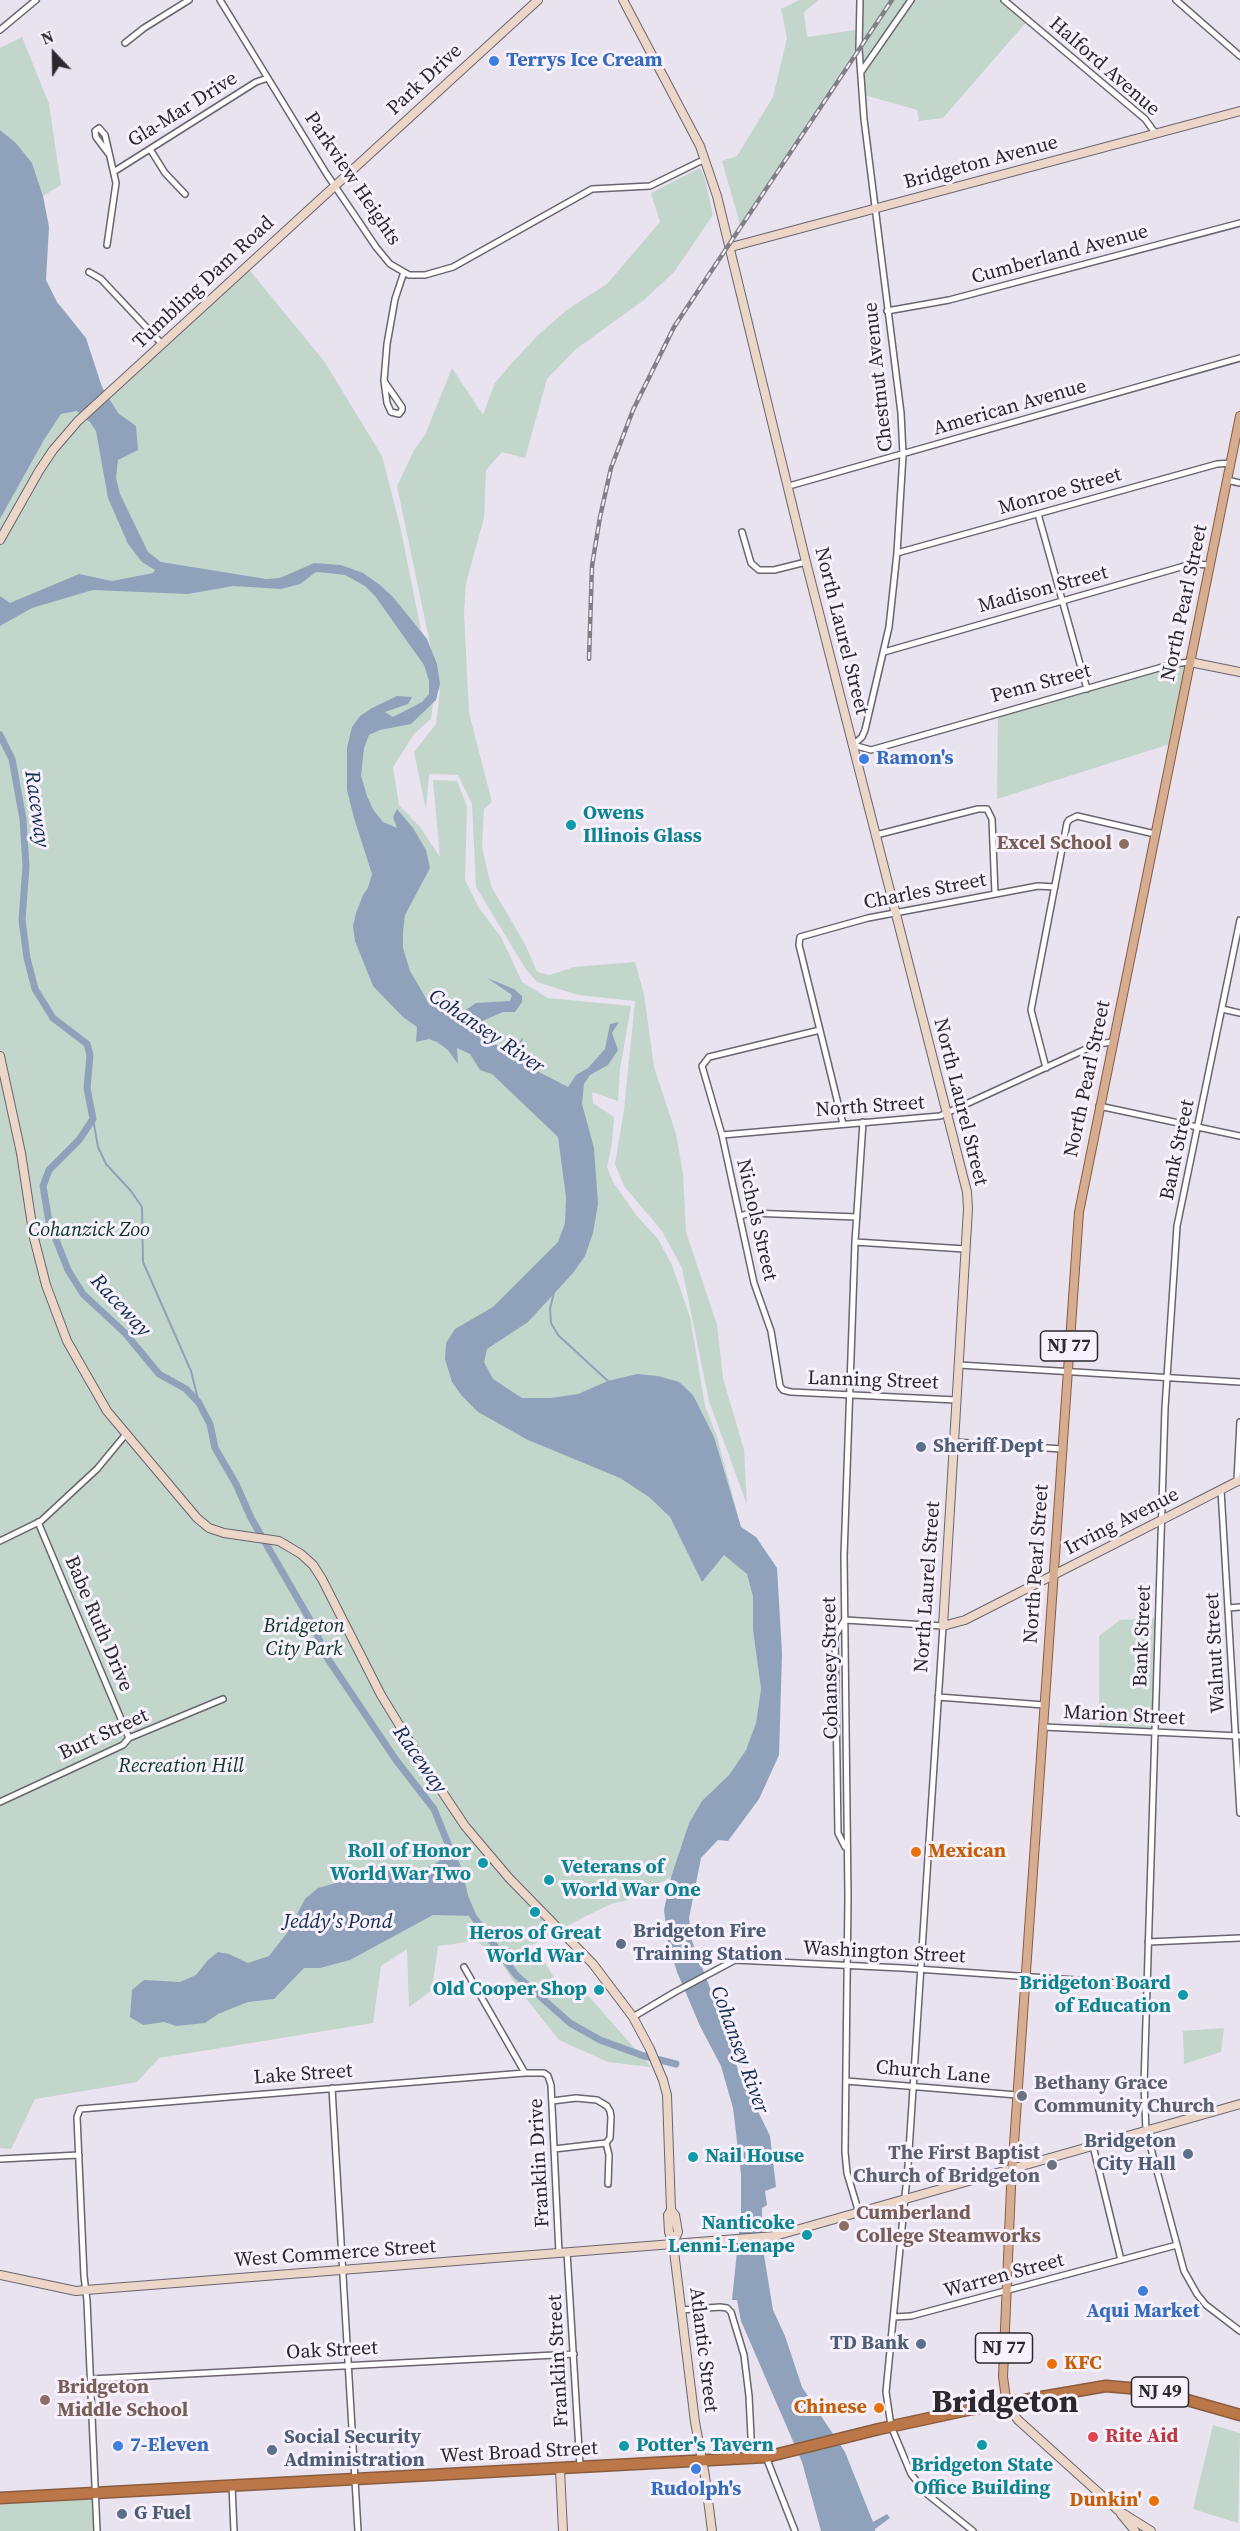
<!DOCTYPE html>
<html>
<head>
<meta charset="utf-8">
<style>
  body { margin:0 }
  #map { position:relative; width:1240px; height:2531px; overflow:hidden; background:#e9e2ef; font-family:"Source Serif 4",serif }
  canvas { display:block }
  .north { position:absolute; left:24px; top:24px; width:60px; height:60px; -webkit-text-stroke:4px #f7f0fd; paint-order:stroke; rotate:338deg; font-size:16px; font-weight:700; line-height:24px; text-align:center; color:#2b292d }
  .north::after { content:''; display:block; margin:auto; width:21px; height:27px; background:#2b292d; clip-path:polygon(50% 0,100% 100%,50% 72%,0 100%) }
</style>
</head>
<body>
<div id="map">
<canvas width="1240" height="2531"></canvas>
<div class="north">N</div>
</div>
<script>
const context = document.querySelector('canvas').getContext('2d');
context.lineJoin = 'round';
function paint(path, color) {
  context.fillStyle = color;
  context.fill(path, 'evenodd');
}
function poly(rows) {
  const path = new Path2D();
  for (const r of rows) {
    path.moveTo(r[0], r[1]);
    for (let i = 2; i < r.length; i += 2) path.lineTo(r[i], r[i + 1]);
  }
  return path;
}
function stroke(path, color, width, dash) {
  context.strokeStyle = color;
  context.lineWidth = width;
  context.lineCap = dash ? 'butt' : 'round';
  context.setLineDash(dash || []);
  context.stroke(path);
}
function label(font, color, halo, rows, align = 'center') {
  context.font = font + ' "Source Serif 4",serif';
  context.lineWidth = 6;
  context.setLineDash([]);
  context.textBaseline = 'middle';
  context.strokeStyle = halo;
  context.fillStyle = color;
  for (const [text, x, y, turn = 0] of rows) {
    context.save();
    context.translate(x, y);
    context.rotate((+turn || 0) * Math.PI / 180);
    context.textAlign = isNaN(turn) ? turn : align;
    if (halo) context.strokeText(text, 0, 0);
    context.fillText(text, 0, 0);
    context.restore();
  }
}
const green = poly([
  [799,0,819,0,804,12,807,37,856,30,861,0,1004,0,1028,20,943,118,919,121,917,110,861,94,856,49,740,224,722,161,737,156,773,97,787,38,781,9],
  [22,37,49,104,61,185,43,196,32,163,16,143,0,130,0,48],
  [700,168,704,176,713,215,674,272,644,300,576,349,547,379,525,458,502,452,486,470,484,518,466,583,464,613,469,713,492,802,484,809,482,847,491,886,526,946,537,972,550,975,574,967,635,962,644,994,654,1067,676,1134,683,1174,686,1232,717,1325,723,1378,744,1450,747,1505,709,1401,682,1268,662,1231,624,1186,615,1164,624,1110,635,1001,578,995,537,982,525,968,476,887,472,804,458,775,429,774,426,810,414,752,436,724,440,692,397,486,414,450,425,435,452,368,483,415,495,383,511,364,539,334,568,309,607,284,660,222,651,193],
  [246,266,324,361,382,456,400,526,434,695,431,719,414,734,393,767,399,805,420,827,440,857,433,780,457,781,467,806,465,880,479,908,501,937,522,982,548,998,631,1006,620,1069,618,1101,592,1092,593,1103,614,1117,612,1143,607,1167,613,1182,636,1215,658,1239,672,1265,690,1317,705,1406,717,1437,741,1527,724,1555,747,1573,753,1597,753,1630,761,1689,756,1723,746,1750,729,1775,702,1802,689,1823,671,1877,625,1901,611,1904,586,1916,519,1952,537,1949,556,1981,586,1993,651,2067,608,2062,559,2040,521,1992,494,1952,475,1941,438,1946,432,1990,409,2007,407,1949,381,1966,373,2023,159,2058,137,2082,35,2099,11,2149,0,2148,0,519,44,440,61,414,77,411,102,387,106,394],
  [1190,662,1173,743,997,799,998,713],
  [1158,1618,1155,1732,1099,1729,1099,1636,1120,1620],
  [1224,2028,1221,2052,1184,2064,1183,2031],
  [1213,2425,1240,2433,1238,2523,1193,2509],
  [96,2492,97,2531,0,2531,0,2498]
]);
const water = poly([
  [0,130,16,143,32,163,43,196,49,227,46,280,57,302,86,338,102,387,118,413,136,426,138,450,118,460,116,478,120,494,148,552,161,562,266,579,280,578,314,563,341,565,363,573,380,585,393,597,427,639,437,664,440,684,436,700,411,724,380,730,369,735,364,748,361,776,367,796,374,811,383,822,397,828,393,817,397,809,413,828,426,850,430,868,405,915,403,932,403,948,410,971,427,1000,445,1010,464,1011,476,1003,510,1001,512,995,487,978,514,989,522,996,522,1002,515,1012,503,1012,471,1026,485,1039,512,1053,523,1037,521,1048,533,1069,568,1087,576,1075,588,1068,605,1049,610,1024,619,1022,612,1033,618,1050,608,1065,590,1075,584,1084,582,1104,594,1148,598,1204,593,1233,585,1256,573,1273,528,1322,487,1349,484,1362,493,1379,522,1398,551,1398,578,1394,608,1381,637,1374,658,1376,679,1382,693,1395,714,1437,741,1527,756,1537,777,1568,782,1653,779,1755,759,1799,728,1841,718,1840,701,1858,689,1918,692,1941,725,2027,738,2070,770,2136,776,2187,765,2191,767,2205,762,2208,762,2243,773,2310,785,2336,802,2387,845,2452,873,2522,887,2514,890,2518,875,2529,875,2531,821,2531,802,2462,741,2321,737,2300,732,2300,741,2213,741,2174,733,2108,721,2066,700,2026,677,1972,668,1942,664,1910,671,1877,689,1823,702,1801,729,1775,746,1750,756,1723,761,1689,753,1630,753,1597,747,1574,724,1555,702,1582,670,1517,649,1497,620,1478,528,1440,478,1412,462,1396,452,1382,445,1359,446,1343,455,1329,493,1307,558,1242,565,1223,566,1197,558,1137,492,1074,480,1070,470,1054,457,1048,458,1064,448,1050,437,1042,429,1039,416,1042,417,1027,403,1017,373,986,355,941,353,926,356,913,363,895,368,888,372,874,354,818,347,790,347,748,352,727,360,716,372,708,397,696,412,697,408,704,385,712,393,717,422,702,429,694,429,681,424,665,375,596,365,586,345,575,328,573,316,572,300,584,281,589,233,586,188,594,93,590,32,608,0,626,0,596,10,603,79,574,112,581,153,573,155,570,142,562,128,544,108,498,96,431,90,422,77,411,61,414,44,440,0,519],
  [449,1850,459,1871,465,1898,473,1916,433,1915,350,1960,320,1968,304,1968,274,1999,248,2002,218,2014,205,2023,176,2026,164,2022,143,2025,130,2017,132,1990,144,1980,180,1982,196,1975,208,1960,218,1952,229,1954,248,1963,269,1956,287,1933,305,1899,318,1888,346,1880,365,1867,381,1866,418,1872,438,1862]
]);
const stream = poly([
  [93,1119,98,1147,106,1164,131,1191,142,1207,143,1262,191,1371,199,1403],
  [554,1292,550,1309,551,1323,558,1335,609,1382]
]);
const canal = poly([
  [0,735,12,759,23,819,26,866,22,920,27,958,35,989,53,1018,87,1044,90,1055,87,1088,93,1119,79,1140,49,1170,43,1186,49,1222,68,1270,83,1294,125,1333,159,1374,186,1389,199,1403,210,1424,215,1448,236,1484,251,1518,313,1625,326,1656,396,1760,434,1809,459,1871,465,1898,473,1916,516,1975,570,2023,600,2040,644,2056,676,2064]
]);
const street = poly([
  [220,0,326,173,376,247,390,264,409,275,425,275,453,267,592,189,650,186,705,159],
  [860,0,859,49,864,119,901,413,903,455,897,553,889,627,865,730,862,737,853,745,871,750,1173,664,1190,662],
  [1004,0,1145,119,1156,134],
  [1176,0,1240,56],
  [0,30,36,0],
  [125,43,144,28,189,0],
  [861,72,911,0],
  [150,149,165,173,185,194],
  [115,171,256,82,268,78],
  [107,245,116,183,105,135,99,128,95,131,96,137,108,153],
  [89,272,101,279,162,344],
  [887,311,949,300,1240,223],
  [384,381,387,344,395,299,404,272],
  [384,381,402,407,402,410,399,414,391,412,387,403,384,381],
  [1227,480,1240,483],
  [789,486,1240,358],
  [1038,514,1087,689],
  [742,532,751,563,759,570,774,570,806,562],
  [897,553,1217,464,1231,463],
  [884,652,1181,567,1193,564,1210,565],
  [876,835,978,809,987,809,992,819,995,894],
  [1240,920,1177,1226,1165,1408,1144,2085,1146,2130,1184,2271,1197,2294,1206,2305,1240,2331],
  [1222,1009,1240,1013],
  [820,1030,709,1057,702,1066,722,1135,754,1283,771,1331,780,1386,783,1390,791,1392,956,1400],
  [1046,1068,1031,1010,1067,823,1069,820,1077,816,1155,834],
  [1099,1106,1240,1136],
  [843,1124,799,945,800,937,868,918,1038,886,1055,887],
  [722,1135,940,1116,1097,1044,1113,1042],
  [740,1216,750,1213,857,1217],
  [855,1242,965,1249],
  [959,1365,1240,1382],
  [954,1442,1062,1449],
  [1237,1481,1240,1422],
  [1221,1490,1240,1813],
  [38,1522,129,1738],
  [0,1541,41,1521,97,1469,126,1434],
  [1228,1608,1240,1607],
  [845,1620,943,1626,908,2166,886,2392,891,2426,911,2474,927,2494,973,2531],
  [844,1621,835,1636,838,1833,845,1847],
  [938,1697,1044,1705],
  [1043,1727,1240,1736],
  [0,1802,123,1745,129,1738,223,1699],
  [1148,1942,1240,1938],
  [464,1967,525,2073],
  [633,2017,675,1992,735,1960,902,1968,1148,1985],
  [846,2081,1017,2095],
  [332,2088,358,2531],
  [552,2101,576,2098,597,2100,607,2106,610,2111,611,2117,610,2138,606,2143,554,2149],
  [606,2143,609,2155,608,2184],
  [1093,2146,1121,2260],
  [0,2159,79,2155],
  [859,2213,847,2173,845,2152,848,1897,844,1556,855,1242,863,1122],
  [567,2252,580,2466],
  [681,2310,720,2307,727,2308,731,2312,744,2355,749,2396,752,2457],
  [894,2317,911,2316,1177,2245],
  [91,2379,574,2354],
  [766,2457,795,2531],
  [232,2485,234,2531],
  [97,2531,87,2301,84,2276,77,2117,80,2109,525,2073,544,2073,548,2076,551,2085,559,2253]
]);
const secondary = poly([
  [623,0,700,146,717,196,806,562,967,1192,968,1209,943,1626,965,1620,1240,1480],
  [731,247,1240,111],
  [0,540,39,471,53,450,78,421,538,0],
  [1190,662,1240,672],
  [0,1056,21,1153,34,1238,46,1285,67,1341,107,1411,197,1518,209,1528,224,1533,279,1541,301,1554,313,1565,322,1579,381,1695,417,1754,465,1826,509,1878,593,1964,633,2017,650,2049,663,2080,667,2095,671,2210,668,2215,669,2232,673,2243,695,2422,705,2476,712,2531],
  [671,2210,675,2215,678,2232,673,2243],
  [0,2275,76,2291,86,2290,775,2236,1240,2104],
  [1007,2405,1018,2420,1119,2511,1151,2531],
  [560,2469,563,2531],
  [1121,2514,1135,2531]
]);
const primary = poly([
  [1007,2405,1003,2377,1011,2187,1079,1212,1240,416]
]);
const highway = poly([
  [0,2498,766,2457,879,2429,972,2409,1106,2386,1152,2390,1240,2415]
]);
const rail = poly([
  [589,659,592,566,600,517,611,468,633,410,674,327,892,0]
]);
const markers = [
  [494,61,6,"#3f7fe0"],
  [864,759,6,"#3f7fe0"],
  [571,825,6,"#0f9aa8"],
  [1124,844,6,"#8d6e63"],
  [921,1447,6,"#5c6f8a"],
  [916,1852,6,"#e8710a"],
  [483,1863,6,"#0f9aa8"],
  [549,1880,6,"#0f9aa8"],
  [535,1912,6,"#0f9aa8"],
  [621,1944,6,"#5c6f8a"],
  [599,1990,6,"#0f9aa8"],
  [1183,1995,6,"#0f9aa8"],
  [1022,2096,6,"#6b7280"],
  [1188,2154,6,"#5c6f8a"],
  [693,2157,6,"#0f9aa8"],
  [1052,2165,6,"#6b7280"],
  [844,2226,6,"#8d6e63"],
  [807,2235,6,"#0f9aa8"],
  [1143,2291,6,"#3f7fe0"],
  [921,2344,6,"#5c6f8a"],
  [1052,2364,6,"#e8710a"],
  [45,2400,6,"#8d6e63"],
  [879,2408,6,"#e8710a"],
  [1093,2437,6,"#e0444e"],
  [982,2445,6,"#0f9aa8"],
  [118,2446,6,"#3f7fe0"],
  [624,2446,6,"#0f9aa8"],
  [272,2450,6,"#5c6f8a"],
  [696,2469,6,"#3f7fe0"],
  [1154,2501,6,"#e8710a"],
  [122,2514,6,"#5c6f8a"]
];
const shields = [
  [1069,1346,57],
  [1004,2348,57],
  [1160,2392,57]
];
const shieldNames = [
  ["NJ 77",1069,1346],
  ["NJ 77",1004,2348],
  ["NJ 49",1160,2392]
];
const shopNames = [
  ["Terrys Ice Cream",506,61],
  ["Ramon's",876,759],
  ["Aqui Market",1143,2312,"center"],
  ["7-Eleven",130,2446],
  ["Rudolph's",696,2490,"center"]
];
const streetNames = [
  ["Halford Avenue",1104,67,41],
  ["Park Drive",425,80,-43],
  ["Gla-Mar Drive",183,110,-32],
  ["Bridgeton Avenue",981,163,-15],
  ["Parkview Heights",352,179,56],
  ["Cumberland Avenue",1060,255,-15],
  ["Tumbling Dam Road",204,283,-43],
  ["Chestnut Avenue",879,377,-96],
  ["American Avenue",1010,408,-16],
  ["Monroe Street",1060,492,-16],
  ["Madison Street",1043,590,-15],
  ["North Pearl Street",1185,603,-78],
  ["North Laurel Street",841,631,76],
  ["Penn Street",1041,684,-15],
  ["Charles Street",925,892,-11],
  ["North Pearl Street",1088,1079,-78],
  ["North Laurel Street",960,1102,76],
  ["North Street",870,1107,-4],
  ["Bank Street",1178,1150,-78],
  ["Nichols Street",756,1220,77],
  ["Lanning Street",873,1381,2],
  ["Irving Avenue",1122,1522,-27],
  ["North Pearl Street",1037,1564,-86],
  ["North Laurel Street",928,1587,-86],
  ["Babe Ruth Drive",98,1624,67],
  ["Bank Street",1143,1636,-88],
  ["Walnut Street",1216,1653,-93],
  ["Cohansey Street",831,1668,-91],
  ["Marion Street",1124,1716,3],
  ["Burt Street",104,1735,-25],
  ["Washington Street",884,1953,3],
  ["Church Lane",933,2073,5],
  ["Lake Street",303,2075,-4],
  ["Franklin Drive",540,2163,-93],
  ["West Commerce Street",335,2254,-4],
  ["Warren Street",1004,2276,-15],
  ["Atlantic Street",703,2350,83],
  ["Oak Street",332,2351,-3],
  ["Franklin Street",559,2361,-93],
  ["West Broad Street",519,2453,-3]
];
const cultureNames = [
  ["Owens",583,814],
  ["Illinois Glass",583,837],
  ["Roll of Honor",471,1852,"right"],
  ["World War Two",471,1875,"right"],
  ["Veterans of",561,1868],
  ["World War One",561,1891],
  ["Heros of Great",535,1934,"center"],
  ["World War",535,1957,"center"],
  ["Bridgeton Board",1171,1984,"right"],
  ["of Education",1171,2007,"right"],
  ["Old Cooper Shop",587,1990,"right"],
  ["Nail House",705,2157],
  ["Nanticoke",795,2224,"right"],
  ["Lenni-Lenape",795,2247,"right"],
  ["Potter's Tavern",636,2446],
  ["Bridgeton State",982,2466,"center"],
  ["Office Building",982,2489,"center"]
];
const educationNames = [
  ["Excel School",1112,844,"right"],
  ["Cumberland",856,2214],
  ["College Steamworks",856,2237],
  ["Bridgeton",57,2388],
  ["Middle School",57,2411]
];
const parkNames = [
  ["Cohanzick Zoo",89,1231],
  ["Bridgeton",304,1627],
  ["City Park",304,1650],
  ["Recreation Hill",181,1767]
];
const serviceNames = [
  ["Sheriff Dept",933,1447],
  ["Bridgeton Fire",633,1932],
  ["Training Station",633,1955],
  ["Bridgeton",1176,2142,"right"],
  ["City Hall",1176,2165,"right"],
  ["TD Bank",909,2344,"right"],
  ["Social Security",284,2438],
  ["Administration",284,2461],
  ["G Fuel",134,2514]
];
const foodNames = [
  ["Mexican",928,1852],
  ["KFC",1064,2364],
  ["Chinese",867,2408,"right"],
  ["Dunkin'",1142,2501,"right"]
];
const worshipNames = [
  ["Bethany Grace",1034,2084],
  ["Community Church",1034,2107],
  ["The First Baptist",1040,2154,"right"],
  ["Church of Bridgeton",1040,2177,"right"]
];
const healthNames = [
  ["Rite Aid",1105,2437]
];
const waterNames = [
  ["Raceway",36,809,82],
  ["Cohansey River",486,1032,34],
  ["Raceway",120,1306,47],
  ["Raceway",419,1760,55],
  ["Jeddy's Pond",338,1923],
  ["Cohansey River",739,2050,70]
];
const townNames = [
  ["Bridgeton",1005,2404]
];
paint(green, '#c3d6cb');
paint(water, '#90a2bb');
stroke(stream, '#90a2bb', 2);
stroke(canal, '#90a2bb', 7);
stroke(street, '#6a646f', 8);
stroke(secondary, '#6a646f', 10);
stroke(primary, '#895c3f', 10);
stroke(highway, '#895c3f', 13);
stroke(street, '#fff', 5);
stroke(secondary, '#ebd6c8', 8);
stroke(primary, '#d7ad92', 8);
stroke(highway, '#bc7749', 10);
stroke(rail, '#827e86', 4.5);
stroke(rail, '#f7f0fd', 2, [7]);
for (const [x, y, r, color] of markers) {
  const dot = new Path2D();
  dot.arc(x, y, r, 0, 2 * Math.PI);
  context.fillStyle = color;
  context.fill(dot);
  stroke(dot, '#f7f0fd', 2);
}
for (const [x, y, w] of shields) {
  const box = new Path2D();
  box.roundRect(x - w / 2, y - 15, w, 30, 4.5);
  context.fillStyle = '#f7f0fd';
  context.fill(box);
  stroke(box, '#2b292d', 1.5);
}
label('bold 18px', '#2b292d', null, shieldNames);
label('bold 20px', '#366cbe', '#f7f0fd', shopNames, 'left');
label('20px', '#2b292d', '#f7f0fd', streetNames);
label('bold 20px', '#0d838f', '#f7f0fd', cultureNames, 'left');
label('bold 20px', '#785e54', '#f7f0fd', educationNames, 'left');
label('italic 20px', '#0c3523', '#f7f0fd', parkNames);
label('bold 20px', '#4e5e75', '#f7f0fd', serviceNames, 'left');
label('bold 20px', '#c56008', '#f7f0fd', foodNames, 'left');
label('bold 20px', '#5b616d', '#f7f0fd', worshipNames, 'left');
label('bold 20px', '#be3a42', '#f7f0fd', healthNames, 'left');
label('italic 21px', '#112c4f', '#f7f0fd', waterNames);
label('bold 32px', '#2b292d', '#f7f0fd', townNames);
</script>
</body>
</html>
